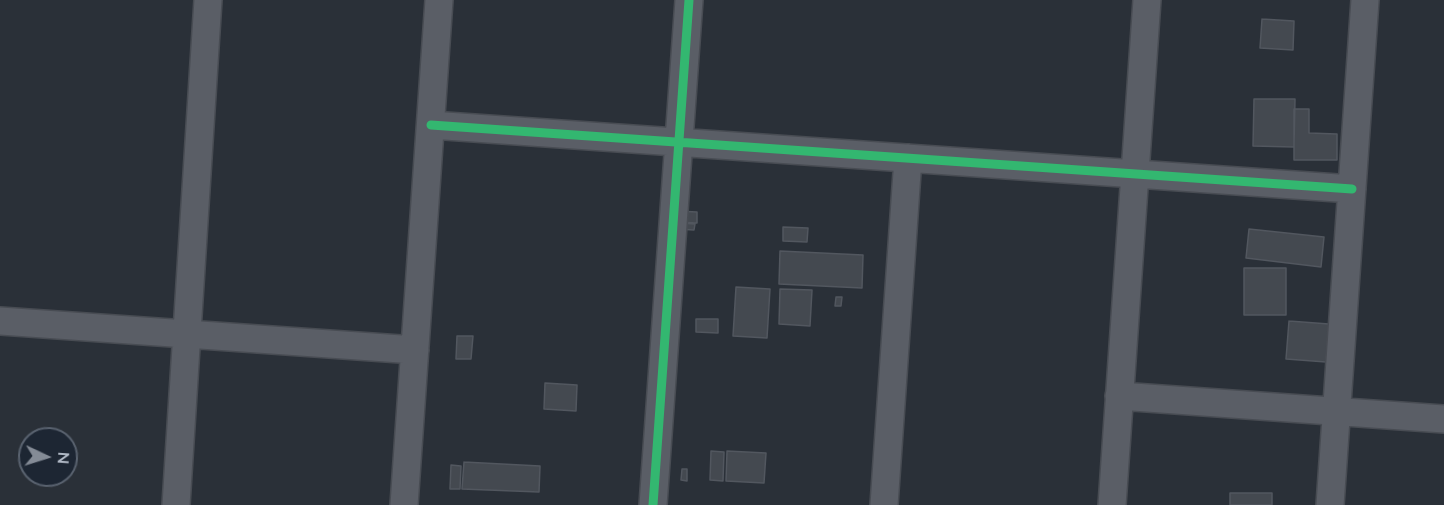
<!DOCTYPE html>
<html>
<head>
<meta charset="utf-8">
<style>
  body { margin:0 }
  #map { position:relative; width:1444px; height:505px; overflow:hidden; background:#2a3038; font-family:Lato,sans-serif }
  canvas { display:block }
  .north { position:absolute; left:18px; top:427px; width:60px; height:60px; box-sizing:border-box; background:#1d2633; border:2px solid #59626f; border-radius:50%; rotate:94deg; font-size:16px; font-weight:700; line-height:24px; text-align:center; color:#b4bcc9 }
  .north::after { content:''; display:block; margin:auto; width:21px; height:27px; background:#848b96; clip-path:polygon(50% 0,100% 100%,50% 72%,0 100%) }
</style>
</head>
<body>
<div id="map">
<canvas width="1444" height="505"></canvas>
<div class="north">N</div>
</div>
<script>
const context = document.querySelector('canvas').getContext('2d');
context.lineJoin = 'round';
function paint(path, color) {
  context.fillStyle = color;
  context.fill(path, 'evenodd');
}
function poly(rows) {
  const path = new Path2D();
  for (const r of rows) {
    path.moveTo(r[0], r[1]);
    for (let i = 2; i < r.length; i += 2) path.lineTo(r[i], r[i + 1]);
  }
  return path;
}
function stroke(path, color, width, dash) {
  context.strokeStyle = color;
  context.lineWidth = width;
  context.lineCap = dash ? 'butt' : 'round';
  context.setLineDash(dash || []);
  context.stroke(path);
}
const building = poly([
  [1262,19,1294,21,1293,50,1260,48,1262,19],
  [1254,99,1295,99,1294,147,1253,146,1254,99],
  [1294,109,1309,109,1309,133,1337,134,1337,160,1294,160,1294,109],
  [677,211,697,212,697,223,677,222,677,211],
  [678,223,695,224,694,230,677,229,678,223],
  [783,227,808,228,807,242,783,241,783,227],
  [1249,229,1324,237,1321,267,1246,258,1249,229],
  [780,251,863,255,862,288,779,284,780,251],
  [1244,268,1286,268,1286,315,1244,315,1244,268],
  [736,287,770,289,767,338,733,336,736,287],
  [780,289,812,290,810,326,779,324,780,289],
  [836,297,842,297,841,306,835,306,836,297],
  [696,319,718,319,718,333,696,332,696,319],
  [1289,321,1329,324,1326,362,1286,359,1289,321],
  [457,336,473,336,471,359,456,359,457,336],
  [545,383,577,385,576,411,544,409,545,383],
  [711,451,724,452,723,481,710,480,711,451],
  [727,451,766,453,764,483,726,481,727,451],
  [464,462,540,466,539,492,462,489,464,462],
  [451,465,461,466,460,489,450,489,451,465],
  [682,469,687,469,687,481,681,480,682,469],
  [1230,493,1272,493,1272,505,1230,505,1230,493]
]);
const street = poly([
  [431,125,1352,189],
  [0,321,415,350],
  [1119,396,1444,419],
  [176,505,208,0],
  [404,505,439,0],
  [653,505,689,0],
  [884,505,908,158],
  [1112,505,1147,0],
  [1330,505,1365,0]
]);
const cycleway = poly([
  [431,125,1352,189],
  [653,505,689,0]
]);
paint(building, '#444950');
stroke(building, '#52575f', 1.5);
stroke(street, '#484c53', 30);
stroke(street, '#5a5e66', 27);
stroke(cycleway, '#33b770', 9);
</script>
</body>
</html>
